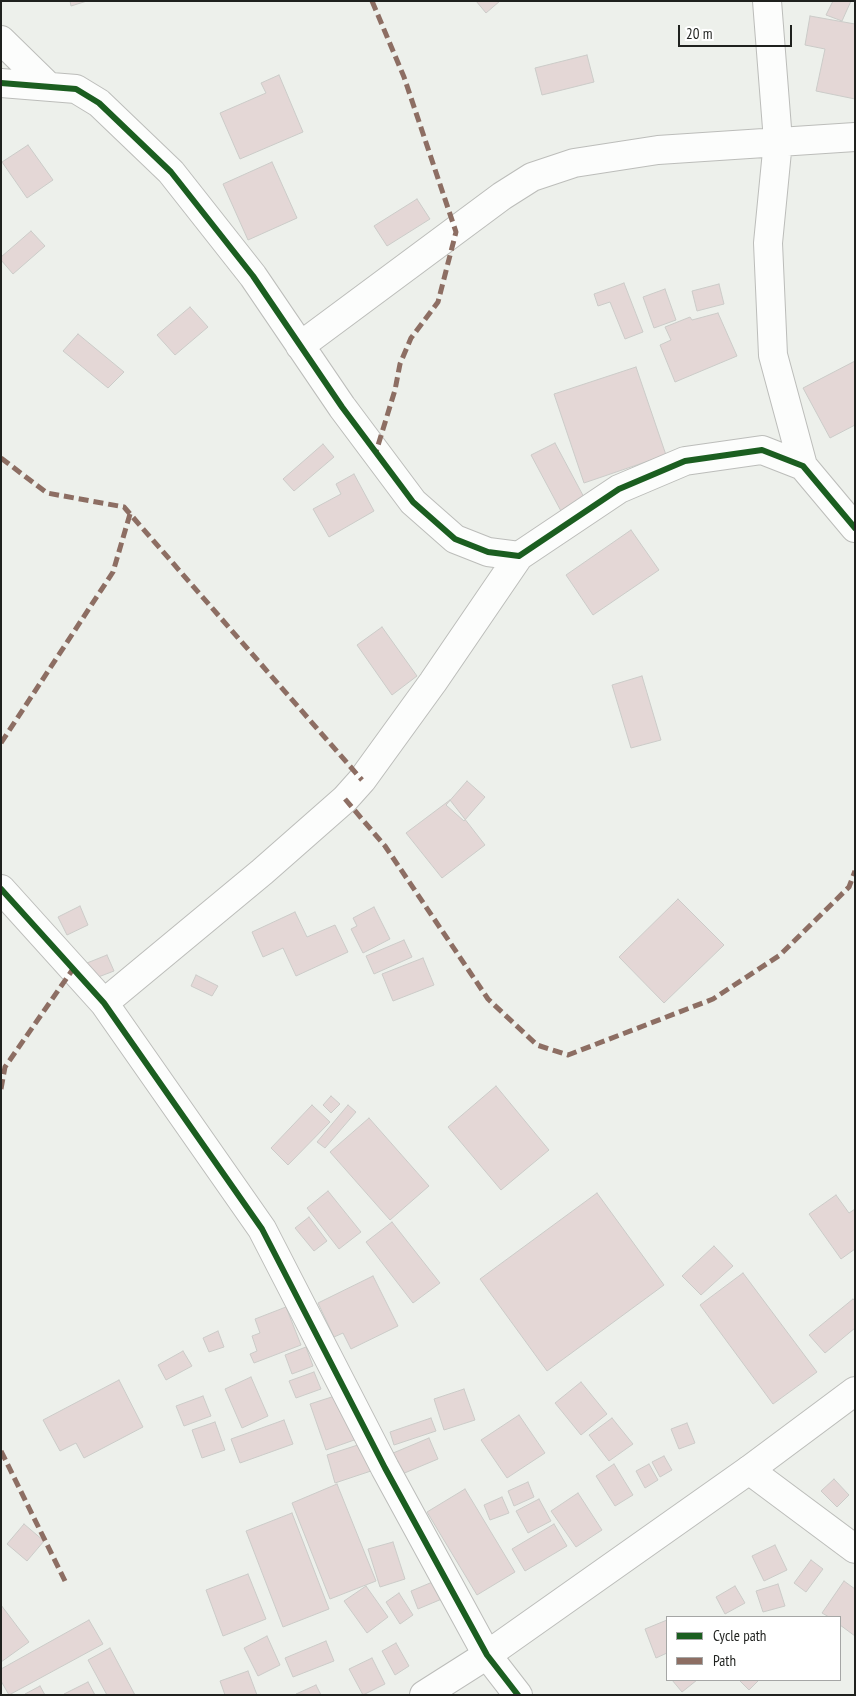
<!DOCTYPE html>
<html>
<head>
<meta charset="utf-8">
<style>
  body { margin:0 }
  #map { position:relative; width:856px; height:1696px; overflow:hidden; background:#edf0eb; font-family:"PT Sans Narrow",sans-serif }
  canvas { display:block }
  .frame { position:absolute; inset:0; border:2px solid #1f211e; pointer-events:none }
  .legend { position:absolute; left:666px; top:1616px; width:175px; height:65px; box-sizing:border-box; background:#fff; border:1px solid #a5a6a5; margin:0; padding:6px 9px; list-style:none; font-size:15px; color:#1f211e }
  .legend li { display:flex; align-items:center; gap:10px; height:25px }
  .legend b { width:25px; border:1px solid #a5a6a5 }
  .scale { position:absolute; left:678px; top:25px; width:114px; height:22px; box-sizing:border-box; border:2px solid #1f211e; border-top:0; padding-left:6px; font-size:15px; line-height:18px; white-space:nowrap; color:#1f211e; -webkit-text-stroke:4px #fff; paint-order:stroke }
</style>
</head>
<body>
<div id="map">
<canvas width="856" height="1696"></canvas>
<div class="frame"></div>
<ul class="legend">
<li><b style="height:6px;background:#1b5e20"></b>Cycle path</li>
<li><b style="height:6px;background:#8d6e63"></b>Path</li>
</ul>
<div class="scale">20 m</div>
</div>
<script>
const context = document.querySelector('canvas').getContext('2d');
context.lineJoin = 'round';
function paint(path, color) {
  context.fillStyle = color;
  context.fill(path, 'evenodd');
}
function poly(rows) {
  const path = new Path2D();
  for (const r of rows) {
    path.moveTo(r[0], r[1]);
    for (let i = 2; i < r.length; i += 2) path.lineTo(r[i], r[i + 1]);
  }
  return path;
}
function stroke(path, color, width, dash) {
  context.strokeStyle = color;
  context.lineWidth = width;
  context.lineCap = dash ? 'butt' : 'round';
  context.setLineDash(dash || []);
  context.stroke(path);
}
const building = poly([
  [70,1,87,1,71,6,70,1],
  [476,1,500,1,486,13,476,1],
  [833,1,851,1,842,21,826,15,833,1],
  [810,16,855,24,855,99,816,91,825,49,805,45,810,16],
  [587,55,594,82,542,95,535,68,587,55],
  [279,75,303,132,240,159,220,113,266,93,261,83,279,75],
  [28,145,53,180,27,198,2,162,28,145],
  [272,162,297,218,248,240,223,184,272,162],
  [417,199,430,219,387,246,374,226,417,199],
  [31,231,45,246,13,274,1,260,1,257,31,231],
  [624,283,643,332,625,339,610,302,598,306,594,294,624,283],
  [719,284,724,304,697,311,692,291,719,284],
  [665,289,676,320,654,328,643,297,665,289],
  [190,307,208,327,175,355,157,335,190,307],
  [718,313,737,356,675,382,660,345,671,340,665,327,690,317,692,320,718,313],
  [78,334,124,372,108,388,63,351,78,334],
  [855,361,855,425,830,438,803,388,855,361],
  [636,367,666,455,584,483,554,394,636,367],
  [555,443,586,501,562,513,531,455,555,443],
  [323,444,334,457,294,491,283,479,323,444],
  [354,474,374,511,329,537,313,509,341,494,336,484,354,474],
  [631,530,659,570,593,615,566,575,631,530],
  [382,627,417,676,392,695,357,645,382,627],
  [642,676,661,740,631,748,612,685,642,676],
  [467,781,485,797,464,821,446,805,467,781],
  [450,800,485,845,442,878,406,833,450,800],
  [678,899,724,945,664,1003,619,957,678,899],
  [80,906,88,925,67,935,58,917,80,906],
  [374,907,390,939,363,953,351,929,357,926,353,918,374,907],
  [295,912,307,937,335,925,348,952,296,976,283,948,263,957,252,932,295,912],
  [404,940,412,957,374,974,366,956,404,940],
  [107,955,114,971,93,979,87,963,107,955],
  [423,958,434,985,393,1001,382,974,423,958],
  [196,975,218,986,212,996,191,986,196,975],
  [496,1086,549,1150,501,1190,448,1127,496,1086],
  [331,1096,340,1104,331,1113,323,1105,331,1096],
  [312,1105,330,1122,288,1165,271,1148,312,1105],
  [348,1105,356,1112,325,1148,317,1142,348,1105],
  [369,1118,429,1186,390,1220,330,1152,369,1118],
  [328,1191,361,1232,339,1249,307,1208,328,1191],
  [597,1193,664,1285,547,1371,480,1279,597,1193],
  [836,1195,849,1213,855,1209,855,1249,841,1259,809,1214,836,1195],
  [309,1217,327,1241,314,1251,295,1228,309,1217],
  [392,1222,440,1283,413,1303,366,1242,392,1222],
  [714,1246,733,1266,701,1295,682,1276,714,1246],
  [743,1273,817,1372,773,1404,700,1305,743,1273],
  [373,1276,398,1326,351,1349,343,1333,334,1337,318,1303,373,1276],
  [853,1299,855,1301,855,1328,825,1353,809,1335,853,1299],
  [286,1307,301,1345,254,1363,250,1354,257,1351,252,1336,260,1333,255,1319,286,1307],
  [218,1331,224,1347,209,1352,203,1338,218,1331],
  [306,1347,313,1366,292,1374,285,1355,306,1347],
  [183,1351,192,1366,166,1380,158,1365,183,1351],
  [314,1372,321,1389,296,1398,289,1381,314,1372],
  [251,1377,268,1416,242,1428,225,1389,251,1377],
  [119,1380,143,1427,84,1458,76,1443,60,1451,43,1420,119,1380],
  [581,1382,607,1414,581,1435,555,1403,581,1382],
  [464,1389,475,1420,444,1430,434,1399,464,1389],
  [341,1394,357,1439,326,1450,310,1404,341,1394],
  [203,1396,211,1416,184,1426,176,1406,203,1396],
  [519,1415,545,1453,507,1478,481,1440,519,1415],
  [431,1418,436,1431,394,1445,390,1432,431,1418],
  [612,1418,633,1444,609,1461,589,1435,612,1418],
  [284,1420,293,1444,240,1463,231,1439,284,1420],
  [215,1422,225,1450,202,1458,192,1430,215,1422],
  [687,1423,695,1443,679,1449,671,1429,687,1423],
  [429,1438,438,1459,395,1477,386,1456,429,1438],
  [367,1442,377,1469,335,1483,327,1455,367,1442],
  [664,1456,672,1470,660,1477,652,1462,664,1456],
  [614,1464,633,1495,615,1506,596,1476,614,1464],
  [649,1464,658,1480,645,1488,636,1471,649,1464],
  [834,1479,849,1495,837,1507,821,1491,834,1479],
  [528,1482,534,1497,514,1506,508,1491,528,1482],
  [337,1484,376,1581,330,1599,292,1503,337,1484],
  [465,1489,515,1572,477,1595,427,1512,465,1489],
  [578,1493,602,1530,576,1547,551,1511,578,1493],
  [502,1497,509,1513,490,1520,484,1505,502,1497],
  [539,1499,551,1521,528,1533,516,1511,539,1499],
  [292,1513,329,1609,283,1627,246,1531,292,1513],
  [24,1524,44,1541,27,1561,7,1544,24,1524],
  [554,1524,567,1546,525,1571,512,1549,554,1524],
  [393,1542,405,1579,380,1587,368,1549,393,1542],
  [775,1545,787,1570,764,1581,752,1556,775,1545],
  [811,1560,823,1569,806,1592,794,1583,811,1560],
  [248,1574,266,1619,223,1636,206,1590,248,1574],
  [442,1578,449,1596,418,1609,411,1591,442,1578],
  [844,1581,855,1589,855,1636,840,1625,840,1617,829,1617,822,1613,844,1581],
  [778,1584,785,1606,763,1612,756,1591,778,1584],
  [366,1586,388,1617,367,1633,344,1601,366,1586],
  [735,1586,745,1603,725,1614,716,1597,735,1586],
  [399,1593,413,1615,400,1624,386,1602,399,1593],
  [1,1605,29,1642,1,1662,1,1605],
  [89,1620,103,1644,9,1695,1,1681,1,1669,89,1620],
  [667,1620,667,1653,656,1658,645,1629,667,1620],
  [267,1636,280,1665,258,1676,244,1648,267,1636],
  [326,1641,334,1661,293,1677,285,1658,326,1641],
  [396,1643,409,1666,395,1675,382,1651,396,1643],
  [110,1648,135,1695,107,1695,88,1660,110,1648],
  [372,1658,385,1684,363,1695,349,1669,372,1658],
  [248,1671,257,1695,225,1695,220,1681,248,1671],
  [672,1680,697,1680,682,1692,672,1680],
  [739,1680,759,1680,749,1690,739,1680],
  [88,1682,95,1695,64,1695,64,1694,88,1682],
  [316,1685,321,1695,296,1694,316,1685],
  [40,1686,45,1695,26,1695,25,1694,40,1686]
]);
const minor = poly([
  [767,1,778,141,768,243,773,355,803,466],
  [1,40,46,84],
  [1,83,76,89,99,103,171,172,253,276,342,407,413,502,455,539,488,552,519,556,619,489,685,461,762,450,803,466,855,528],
  [300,346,502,196,532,177,574,163,658,150,855,137],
  [1,889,104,1003,262,1229,385,1468,487,1655,518,1695],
  [104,1003,262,872,345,799,362,780,433,682,519,556],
  [749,1470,855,1549]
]);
const primary = poly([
  [424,1695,487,1655,749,1470,855,1391]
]);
const quiet = poly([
  [372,1,404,77,456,232,438,302,411,338,400,364,395,390,376,452],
  [1,458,47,493,124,507,362,780],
  [1,743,113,572,130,514],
  [345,799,385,846,488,999,537,1045,568,1055,713,999,780,955,849,887,855,871],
  [1,1089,5,1067,73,969],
  [1,1451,65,1581]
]);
const cycleway = poly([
  [1,83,76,89,99,103,171,172,253,276,342,407,413,502,455,539,488,552,519,556,619,489,685,461,762,450,803,466,855,528],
  [1,889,104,1003,262,1229,385,1468,487,1655,518,1695]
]);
paint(building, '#e4d7d6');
stroke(building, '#cbcbc8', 1);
stroke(minor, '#bcbdba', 30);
stroke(primary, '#bcbdba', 30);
stroke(minor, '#fcfdfc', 28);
stroke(primary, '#fcfdfc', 28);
stroke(quiet, '#8d6e63', 5, [10, 5]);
stroke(cycleway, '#1b5e20', 6);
</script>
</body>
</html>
